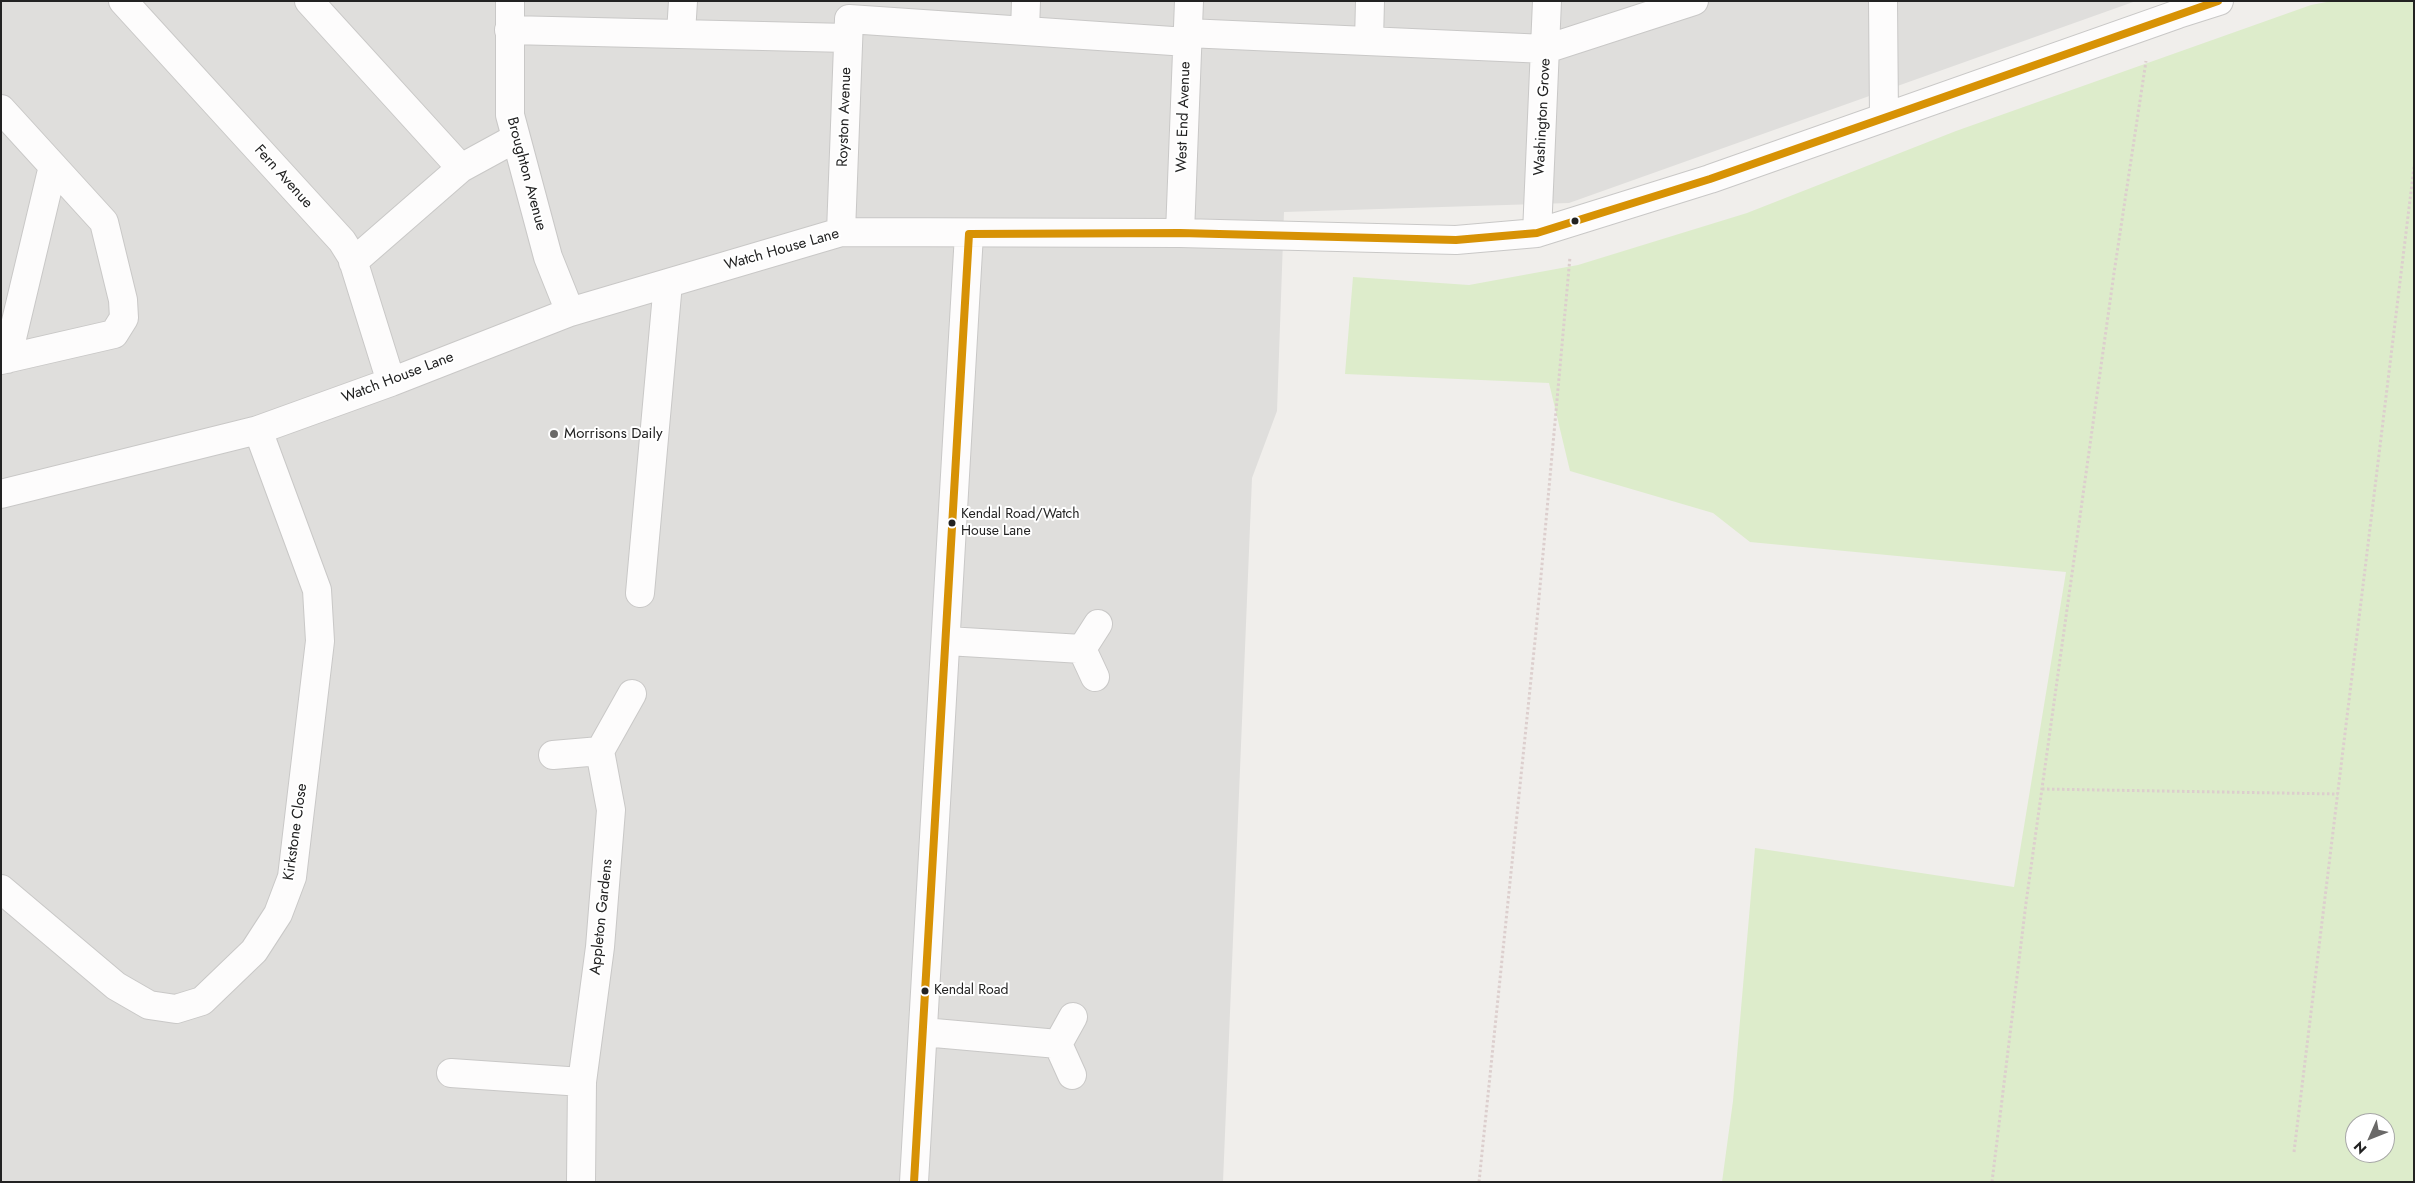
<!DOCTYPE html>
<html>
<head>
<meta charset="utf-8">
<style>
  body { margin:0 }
  #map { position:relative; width:2415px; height:1183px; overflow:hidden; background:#f0eeeb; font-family:Jost,sans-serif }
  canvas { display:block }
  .frame { position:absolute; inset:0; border:2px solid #222; pointer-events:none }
  .north { position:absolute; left:2345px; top:1113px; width:50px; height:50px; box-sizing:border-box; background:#fff; border:1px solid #a7a7a7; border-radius:50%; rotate:226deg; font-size:14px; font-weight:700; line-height:20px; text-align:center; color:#222 }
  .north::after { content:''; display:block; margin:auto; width:18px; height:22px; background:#6a6968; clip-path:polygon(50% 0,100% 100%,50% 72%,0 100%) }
</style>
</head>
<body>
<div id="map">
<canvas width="2415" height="1183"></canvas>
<div class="frame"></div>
<div class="north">N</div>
</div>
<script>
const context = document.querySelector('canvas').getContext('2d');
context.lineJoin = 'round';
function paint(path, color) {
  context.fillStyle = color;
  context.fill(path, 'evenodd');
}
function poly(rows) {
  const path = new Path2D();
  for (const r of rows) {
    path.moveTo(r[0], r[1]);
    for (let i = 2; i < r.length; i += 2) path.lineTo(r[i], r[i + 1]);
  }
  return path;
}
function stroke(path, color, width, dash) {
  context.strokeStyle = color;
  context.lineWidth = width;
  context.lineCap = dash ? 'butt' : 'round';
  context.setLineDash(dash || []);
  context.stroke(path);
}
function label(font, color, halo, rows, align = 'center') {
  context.font = font + ' Jost,sans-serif';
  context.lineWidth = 4;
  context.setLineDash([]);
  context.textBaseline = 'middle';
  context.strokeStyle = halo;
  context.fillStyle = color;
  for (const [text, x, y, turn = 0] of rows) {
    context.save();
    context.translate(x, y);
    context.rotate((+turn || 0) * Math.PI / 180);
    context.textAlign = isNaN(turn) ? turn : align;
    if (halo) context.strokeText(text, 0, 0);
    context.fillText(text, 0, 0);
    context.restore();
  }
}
const residential = poly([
  [1,1,2136,1,1569,203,1284,212,1277,411,1252,478,1223,1182,1,1182]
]);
const grass = poly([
  [2332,1,2414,1,2414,1182,1722,1182,1733,1101,1755,848,2014,887,2066,572,1750,542,1713,513,1570,471,1549,383,1345,374,1353,277,1469,285,1578,265,1747,213,1956,131,2311,5],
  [2355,1123,2385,1123,2385,1153,2355,1153]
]);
const path = poly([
  [2042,789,2338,794],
  [2294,1152,2414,167],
  [1479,1182,1536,631,1570,257],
  [1992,1182,2026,903,2114,273,2146,61]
]);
const minor = poly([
  [123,1,342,241,352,257,391,382],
  [309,1,461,168],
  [510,1,510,115,548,257,570,312],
  [1883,1,1884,117],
  [849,19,1187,42],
  [509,30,848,38],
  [1025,31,1026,1],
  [681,33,683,1],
  [1187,33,1546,49,1694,1],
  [1369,41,1370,1],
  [1,109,104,222,123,300,124,318,114,334,1,360],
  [841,232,849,19],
  [1180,233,1189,1],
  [1537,233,1547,1],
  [353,262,461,168,516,138],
  [7,359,53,166],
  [1,494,258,430,391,382,570,312,841,232,1180,233,1456,240,1537,233,1710,179,2178,14,2219,1],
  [640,593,668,283],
  [947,641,1082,649],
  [1095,677,1082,649,1098,624],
  [553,755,600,751,632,694],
  [1,889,116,986,149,1005,176,1009,202,1001,254,951,278,914,292,877,320,641,317,590,258,430],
  [923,1032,1058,1044],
  [451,1073,582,1082],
  [1072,1075,1058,1044,1073,1017],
  [581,1182,582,1082,600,947,611,810,600,751],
  [914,1182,969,234]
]);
const bus1 = poly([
  [914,1182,969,234,1180,233,1456,240,1537,233,1710,179,2218,1]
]);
const markers = [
  [1575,221,4.5,"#222"],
  [554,434,5,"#6a6968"],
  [952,523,4.5,"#222"],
  [925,991,4.5,"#222"]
];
const busNames = [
  ["Kendal Road/Watch",961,515],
  ["House Lane",961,532],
  ["Kendal Road",934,991]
];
const streetNames = [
  ["Royston Avenue",845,117,-88],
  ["West End Avenue",1184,117,-88],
  ["Washington Grove",1543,117,-87],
  ["Broughton Avenue",526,174,75],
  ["Fern Avenue",283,177,48],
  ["Watch House Lane",782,250,-16],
  ["Watch House Lane",398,378,-21],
  ["Kirkstone Close",296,832,-82],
  ["Appleton Gardens",602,917,-84]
];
const poiNames = [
  ["Morrisons Daily",564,434]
];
paint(residential, '#dfdedc');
paint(grass, '#ddeccb');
stroke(minor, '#c9c8c7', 30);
stroke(path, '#dccecd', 3, [2.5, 2.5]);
stroke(minor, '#fdfcfc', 28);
stroke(bus1, '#d79205', 8);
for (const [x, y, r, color] of markers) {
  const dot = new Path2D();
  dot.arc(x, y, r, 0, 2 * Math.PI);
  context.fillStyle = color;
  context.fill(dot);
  stroke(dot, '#fff', 2);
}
label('14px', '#222', '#fff', busNames, 'left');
label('15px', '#222', '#fff', streetNames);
label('15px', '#222', '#fff', poiNames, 'left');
</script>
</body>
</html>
